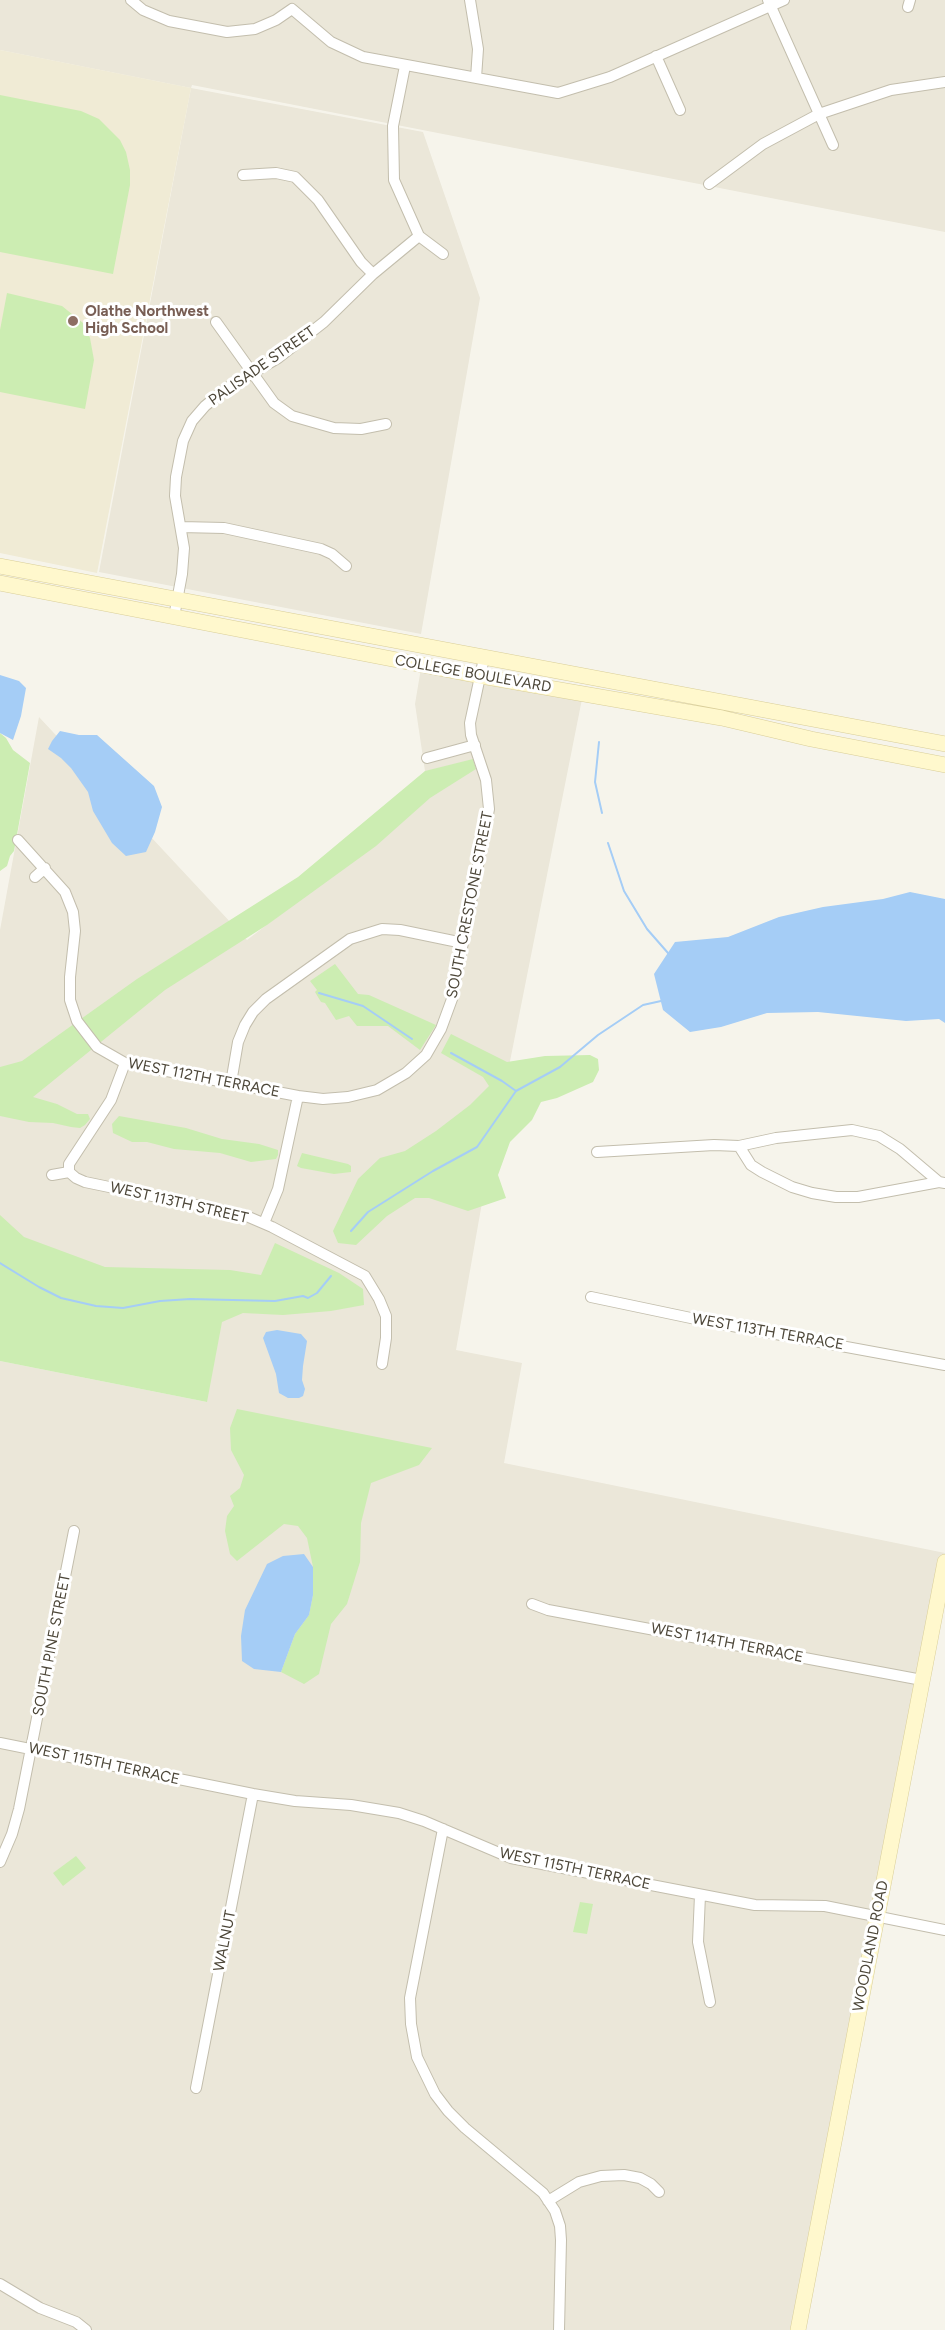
<!DOCTYPE html>
<html>
<head>
<meta charset="utf-8">
<style>
  body { margin:0 }
  canvas { display:block; background:#f6f4eb }
</style>
</head>
<body>
<canvas width="945" height="2330"></canvas>
<script>
const context = document.querySelector('canvas').getContext('2d');
context.lineJoin = 'round';
function paint(path, color) {
  context.fillStyle = color;
  context.fill(path, 'evenodd');
}
function poly(rows) {
  const path = new Path2D();
  for (const r of rows) {
    path.moveTo(r[0], r[1]);
    for (let i = 2; i < r.length; i += 2) path.lineTo(r[i], r[i + 1]);
  }
  return path;
}
function stroke(path, color, width, dash) {
  context.strokeStyle = color;
  context.lineWidth = width;
  context.lineCap = dash ? 'butt' : 'round';
  context.setLineDash(dash || []);
  context.stroke(path);
}
function label(font, color, halo, rows, align = 'center') {
  context.font = font + ' Figtree,sans-serif';
  context.lineWidth = 6;
  context.setLineDash([]);
  context.textBaseline = 'middle';
  context.strokeStyle = halo;
  context.fillStyle = color;
  for (const [text, x, y, turn = 0] of rows) {
    context.save();
    context.translate(x, y);
    context.rotate((+turn || 0) * Math.PI / 180);
    context.textAlign = isNaN(turn) ? turn : align;
    if (halo) context.strokeText(text, 0, 0);
    context.fillText(text, 0, 0);
    context.restore();
  }
}
const residential = poly([
  [0,0,945,0,945,232,192,85,191,88,423,132,480,298,421,634,99,572,191,88,0,50],
  [421,668,582,699,483,1197,456,1350,522,1363,504,1463,945,1553,897,1813,797,2330,0,2330,0,1361,207,1402,0,1275,0,930,39,717,247,940,393,828,425,771,415,704]
]);
const education = poly([
  [0,50,191,88,97,573,0,553]
]);
const green = poly([
  [0,95,81,111,99,119,120,140,126,152,130,170,130,185,113,274,0,252],
  [7,293,62,306,83,323,90,338,94,360,85,409,0,392,0,330],
  [0,733,6,738,13,750,30,763,14,851,10,856,7,866,0,871],
  [473,759,476,769,430,798,376,846,267,925,165,990,33,1097,57,1104,77,1114,88,1114,90,1119,85,1125,80,1128,71,1127,53,1123,29,1122,0,1116,0,1067,22,1061,137,979,298,877,425,771],
  [335,964,358,994,369,995,436,1025,420,1050,388,1026,357,1026,349,1016,336,1020,325,1003,321,1002,315,992,317,990,310,981],
  [451,1034,507,1062,545,1056,590,1055,598,1059,599,1070,593,1082,557,1098,541,1102,532,1120,510,1142,498,1175,506,1198,468,1211,429,1198,415,1198,387,1216,356,1245,338,1243,333,1231,358,1179,380,1158,405,1151,436,1131,470,1105,489,1086,483,1077,441,1053],
  [119,1116,186,1128,222,1139,259,1144,278,1150,278,1155,276,1159,251,1162,220,1153,174,1149,147,1142,132,1142,113,1133,112,1124],
  [302,1153,348,1164,351,1166,351,1172,334,1174,301,1168,297,1166],
  [0,1215,24,1237,105,1267,230,1270,261,1275,275,1243,339,1273,363,1289,364,1305,331,1311,283,1315,243,1313,222,1322,207,1402,0,1361],
  [237,1409,432,1448,419,1465,371,1483,361,1523,360,1562,347,1604,331,1624,319,1674,304,1684,281,1672,295,1634,309,1615,313,1595,313,1567,307,1538,298,1526,284,1524,237,1561,230,1554,225,1531,227,1516,234,1506,230,1496,240,1488,244,1475,231,1450,230,1428],
  [76,1856,86,1868,63,1886,53,1873],
  [580,1902,593,1904,587,1934,573,1932]
]);
const water = poly([
  [0,675,19,681,26,688,21,716,13,740,0,733],
  [60,731,79,735,97,735,154,786,162,807,155,832,146,852,126,856,112,843,93,811,88,792,71,768,61,758,48,749,52,741],
  [910,892,945,899,945,1023,939,1019,906,1021,818,1012,767,1013,721,1027,690,1032,663,1010,654,974,675,942,728,937,779,917,823,907,883,899],
  [277,1330,301,1334,307,1341,303,1366,302,1380,305,1389,303,1396,299,1398,288,1398,279,1393,276,1374,263,1338,266,1332],
  [304,1554,313,1567,313,1595,309,1615,295,1634,281,1672,254,1669,242,1661,241,1636,245,1610,267,1564,283,1556]
]);
const stream = poly([
  [599,742,595,782,602,813],
  [608,843,624,891,647,929,668,953],
  [319,993,363,1006,412,1039],
  [451,1053,502,1081,516,1091],
  [351,1231,368,1212,433,1171,477,1147,516,1091,560,1067,598,1035,643,1005,661,1001],
  [0,1263,39,1287,61,1298,96,1306,123,1308,160,1301,190,1299,275,1301,303,1296,308,1298,317,1293,331,1276]
]);
const street = poly([
  [131,0,143,10,169,21,227,32,255,29,276,20,292,9,331,42,363,57,558,93,610,77,784,0],
  [470,0,478,49,476,78],
  [768,0,833,145],
  [908,7,910,0],
  [656,56,680,110],
  [243,175,276,173,295,177,318,200,361,262,373,274],
  [709,184,763,144,819,114,891,90,945,82],
  [419,236,443,254],
  [216,322,274,403,292,416,334,428,361,429,386,424],
  [181,527,224,528,321,549,332,554,346,566],
  [174,617,182,574,184,548,175,496,176,477,183,441,192,421,205,406,227,388,278,358,324,322,373,274,419,236,394,180,393,126,405,66],
  [427,758,475,745],
  [18,840,65,892,73,912,75,931,70,977,70,1000,77,1021,97,1047,125,1063,298,1096],
  [35,877,45,868],
  [231,1083,238,1042,245,1025,253,1012,266,999,350,939,382,929,400,930,463,943],
  [739,1146,751,1165,762,1172,792,1187,812,1193,836,1197,858,1197,939,1182],
  [597,1152,714,1145,739,1146,776,1138,852,1130,879,1136,900,1149,939,1182,945,1183],
  [69,1172,76,1178,85,1182,244,1215,272,1227,365,1276,379,1299,386,1316,386,1338,382,1364],
  [69,1172,69,1164,111,1100,125,1063],
  [52,1175,69,1172],
  [264,1223,278,1189,298,1096,323,1099,348,1097,377,1090,406,1073,426,1055,441,1029,452,999,489,809,486,780,471,735,470,723,484,658],
  [591,1297,705,1321,945,1365],
  [532,1604,548,1610,922,1680],
  [0,1743,253,1794,295,1801,351,1805,399,1813,424,1821,511,1858,755,1905,825,1906,945,1930],
  [443,1829,410,1998,411,2024,417,2057,435,2094,448,2111,465,2128,543,2193,555,2211,560,2226,561,2240,559,2330],
  [0,1862,12,1834,19,1809,74,1531],
  [700,1895,698,1942,710,2002],
  [196,2088,253,1794],
  [548,2201,579,2182,601,2176,624,2175,640,2178,651,2184,659,2192],
  [0,2284,40,2308,76,2322,86,2330]
]);
const secondary = poly([
  [0,566,945,744],
  [0,583,480,676,722,718,811,739,945,765],
  [798,2330,945,1562]
]);
const markers = [
  [73,321,6,"#8d6e63"]
];
const educationNames = [
  ["Olathe Northwest",85,312],
  ["High School",85,329]
];
const streetNames = [
  ["PALISADE STREET",262,366,-35],
  ["COLLEGE BOULEVARD",473,674,10],
  ["SOUTH CRESTONE STREET",470,905,-79],
  ["WEST 112TH TERRACE",204,1078,11],
  ["WEST 113TH STREET",179,1203,13],
  ["WEST 113TH TERRACE",768,1332,10],
  ["WEST 114TH TERRACE",727,1643,11],
  ["SOUTH PINE STREET",52,1645,-79],
  ["WEST 115TH TERRACE",104,1764,12],
  ["WEST 115TH TERRACE",575,1869,12],
  ["WALNUT",225,1941,-79],
  ["WOODLAND ROAD",871,1946,-79]
];
paint(residential, '#ebe7d9');
paint(education, '#f0ebd5');
paint(green, '#ccedb2');
paint(water, '#a5cdf6');
stroke(stream, '#a5cdf6', 2);
stroke(street, '#c3bead', 12);
stroke(secondary, '#d9ce99', 16);
stroke(street, '#fff', 10);
stroke(secondary, '#fff8cd', 15);
for (const [x, y, r, color] of markers) {
  const dot = new Path2D();
  dot.arc(x, y, r, 0, 2 * Math.PI);
  context.fillStyle = color;
  context.fill(dot);
  stroke(dot, '#fff', 2);
}
label('bold 15px', '#785e54', '#fff', educationNames, 'left');
label('15px', '#4c4638', '#fff', streetNames);
</script>
</body>
</html>
